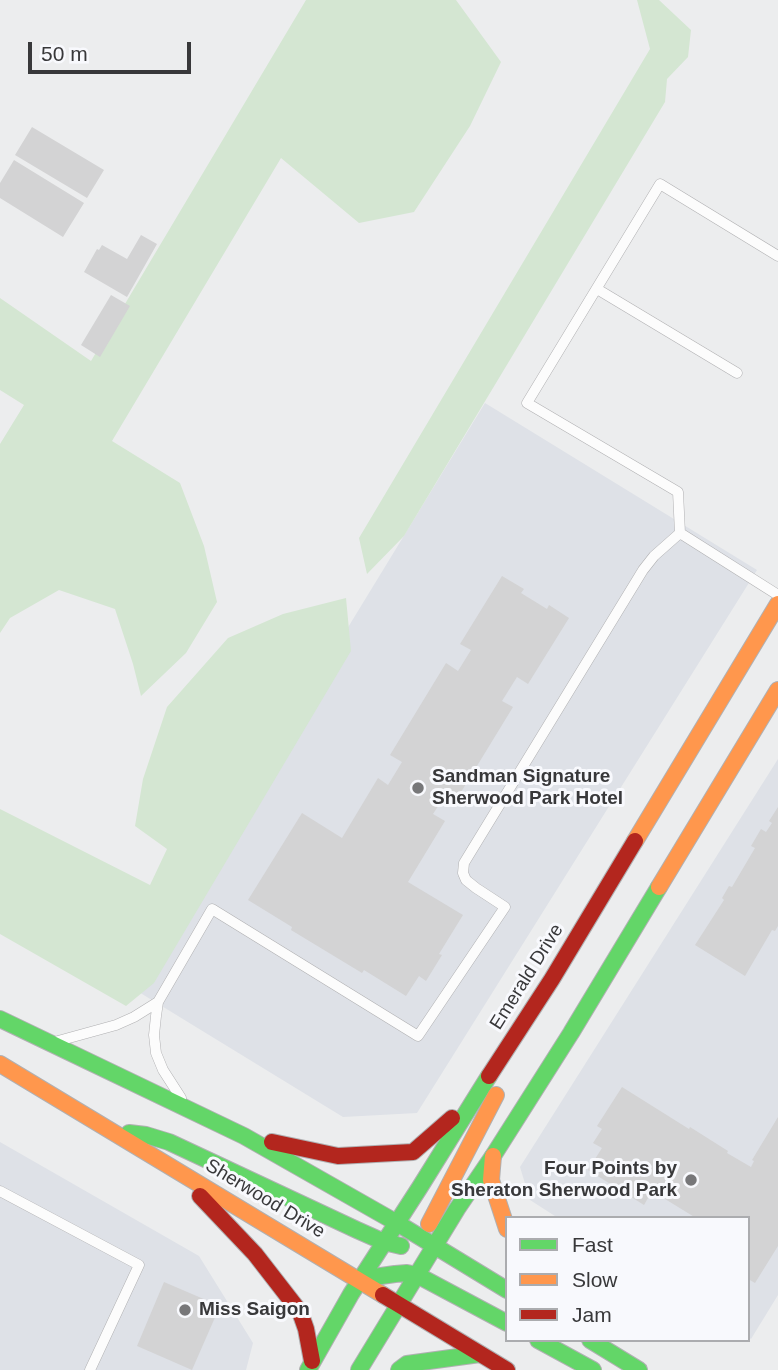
<!DOCTYPE html>
<html>
<head>
<meta charset="utf-8">
<style>
  body { margin:0 }
  #map { position:relative; width:778px; height:1370px; overflow:hidden; background:#ecedee; font-family:Arial,sans-serif }
  canvas { display:block }
  .legend { position:absolute; left:505px; top:1216px; width:245px; height:126px; box-sizing:border-box; background:#f8f9fd; border:2px solid #abacaf; margin:0; padding:9px 12px; list-style:none; font-size:21px; color:#38383a }
  .legend li { display:flex; align-items:center; gap:14px; height:35px }
  .legend b { width:35px; border:2px solid #abacaf }
  .scale { position:absolute; left:28px; top:42px; width:163px; height:32px; box-sizing:border-box; border:4px solid #38383a; border-top:0; padding-left:9px; font-size:21px; line-height:24px; white-space:nowrap; color:#38383a; -webkit-text-stroke:5px #f8f9fd; paint-order:stroke }
</style>
</head>
<body>
<div id="map">
<canvas width="778" height="1370"></canvas>
<ul class="legend">
<li><b style="height:9px;background:#63d668"></b>Fast</li>
<li><b style="height:9px;background:#ff974d"></b>Slow</li>
<li><b style="height:9px;background:#b3261e"></b>Jam</li>
</ul>
<div class="scale">50 m</div>
</div>
<script>
const context = document.querySelector('canvas').getContext('2d');
context.lineJoin = 'round';
function paint(path, color) {
  context.fillStyle = color;
  context.fill(path, 'evenodd');
}
function poly(rows) {
  const path = new Path2D();
  for (const r of rows) {
    path.moveTo(r[0], r[1]);
    for (let i = 2; i < r.length; i += 2) path.lineTo(r[i], r[i + 1]);
  }
  return path;
}
function stroke(path, color, width, dash) {
  context.strokeStyle = color;
  context.lineWidth = width;
  context.lineCap = dash ? 'butt' : 'round';
  context.setLineDash(dash || []);
  context.stroke(path);
}
function label(font, color, halo, rows, align = 'center') {
  context.font = font + ' Arial,sans-serif';
  context.lineWidth = 6;
  context.setLineDash([]);
  context.textBaseline = 'middle';
  context.strokeStyle = halo;
  context.fillStyle = color;
  for (const [text, x, y, turn = 0] of rows) {
    context.save();
    context.translate(x, y);
    context.rotate((+turn || 0) * Math.PI / 180);
    context.textAlign = isNaN(turn) ? turn : align;
    if (halo) context.strokeText(text, 0, 0);
    context.fillText(text, 0, 0);
    context.restore();
  }
}
const built = poly([
  [485,403,757,570,417,1113,343,1117,129,986],
  [778,759,778,1295,751,1339,748,1337,748,1218,558,1218,530,1200,520,1167],
  [0,1142,199,1256,253,1343,246,1370,0,1370]
]);
const green = poly([
  [306,0,456,0,501,62,470,126,414,212,359,223,281,158,112,441,180,483,204,546,217,602,186,653,141,696,133,664,115,609,59,590,10,618,0,633,0,444,24,405,0,390,0,298,91,361],
  [637,0,659,0,691,30,688,57,667,79,665,102,404,536,367,574,359,538,650,49],
  [346,598,351,651,154,983,126,1006,0,934,0,809,150,885,167,849,135,826,143,779,167,707,228,638,283,614]
]);
const building = poly([
  [32,127,104,170,87,198,15,155],
  [14,160,84,203,63,237,0,198,0,183],
  [141,235,157,244,127,297,84,272,97,249,99,250,102,245,127,259],
  [111,295,130,306,100,357,81,345],
  [502,576,524,589,521,593,547,609,549,605,569,618,528,684,517,677,502,701,513,707,458,797,448,791,433,814,445,821,408,882,463,915,439,954,442,955,426,981,419,976,406,996,364,970,362,973,291,930,292,927,248,900,302,813,342,838,378,778,388,785,402,762,390,755,446,663,458,671,471,650,460,644],
  [778,807,778,926,775,931,772,930,745,976,695,945,724,900,722,898,729,886,732,887,755,848,751,846,761,829,766,832,772,823,769,821],
  [622,1087,689,1129,690,1127,728,1151,727,1153,751,1167,754,1161,752,1160,778,1117,778,1246,755,1283,748,1279,748,1218,696,1218,652,1191,644,1205,588,1170,602,1148,593,1143,602,1129,597,1126],
  [164,1282,220,1306,192,1370,137,1346]
]);
const lane = poly([
  [597,289,737,373],
  [680,533,678,492,527,403,660,184,778,256],
  [58,1041,116,1025,134,1017,158,1002],
  [181,1098,163,1070,156,1053,154,1035,156,1016,158,1002,212,909,418,1036,505,907,476,888,466,880,463,873,464,863,643,570,654,556,680,533,778,595],
  [0,1191,139,1265,90,1370]
]);
const fast = poly([
  [0,1019,244,1136,397,1223,507,1290],
  [129,1133,146,1135,169,1142,357,1230,384,1242,401,1246],
  [359,1282,374,1277,395,1274,407,1273,417,1275,507,1323],
  [538,1340,593,1370],
  [590,1340,639,1370],
  [308,1370,351,1294,420,1187,489,1076],
  [359,1370,457,1209,493,1156,571,1033,659,887],
  [399,1370,407,1364,480,1354]
]);
const slow = poly([
  [635,841,778,604],
  [659,887,778,690],
  [0,1064,383,1295],
  [493,1156,491,1180,507,1229],
  [429,1224,496,1095]
]);
const jam = poly([
  [489,1076,552,979,635,841],
  [272,1142,338,1156,413,1152,452,1118],
  [200,1196,255,1254,300,1312,306,1329,312,1361],
  [383,1295,507,1370]
]);
const markers = [
  [418,788,7,"#777779"],
  [691,1180,7,"#777779"],
  [185,1310,7,"#777779"]
];
const poiNames = [
  ["Sandman Signature",432,777],
  ["Sherwood Park Hotel",432,799],
  ["Four Points by",677,1169,"right"],
  ["Sheraton Sherwood Park",677,1191,"right"],
  ["Miss Saigon",199,1310]
];
const streetNames = [
  ["Emerald Drive",527,977,-58],
  ["Sherwood Drive",265,1199,31]
];
paint(built, '#dee1e7');
paint(green, '#d4e6d2');
paint(building, '#d3d3d4');
stroke(lane, '#b0b0b2', 11);
stroke(fast, '#b0b0b2', 18);
stroke(slow, '#b0b0b2', 18);
stroke(jam, '#b0b0b2', 18);
stroke(lane, '#fcfcfc', 10);
stroke(fast, '#63d668', 16);
stroke(slow, '#ff974d', 16);
stroke(jam, '#b3261e', 16);
for (const [x, y, r, color] of markers) {
  const dot = new Path2D();
  dot.arc(x, y, r, 0, 2 * Math.PI);
  context.fillStyle = color;
  context.fill(dot);
  stroke(dot, '#f8f9fd', 2.5);
}
label('bold 19px', '#38383a', '#f8f9fd', poiNames, 'left');
label('19px', '#38383a', '#f8f9fd', streetNames);
</script>
</body>
</html>
